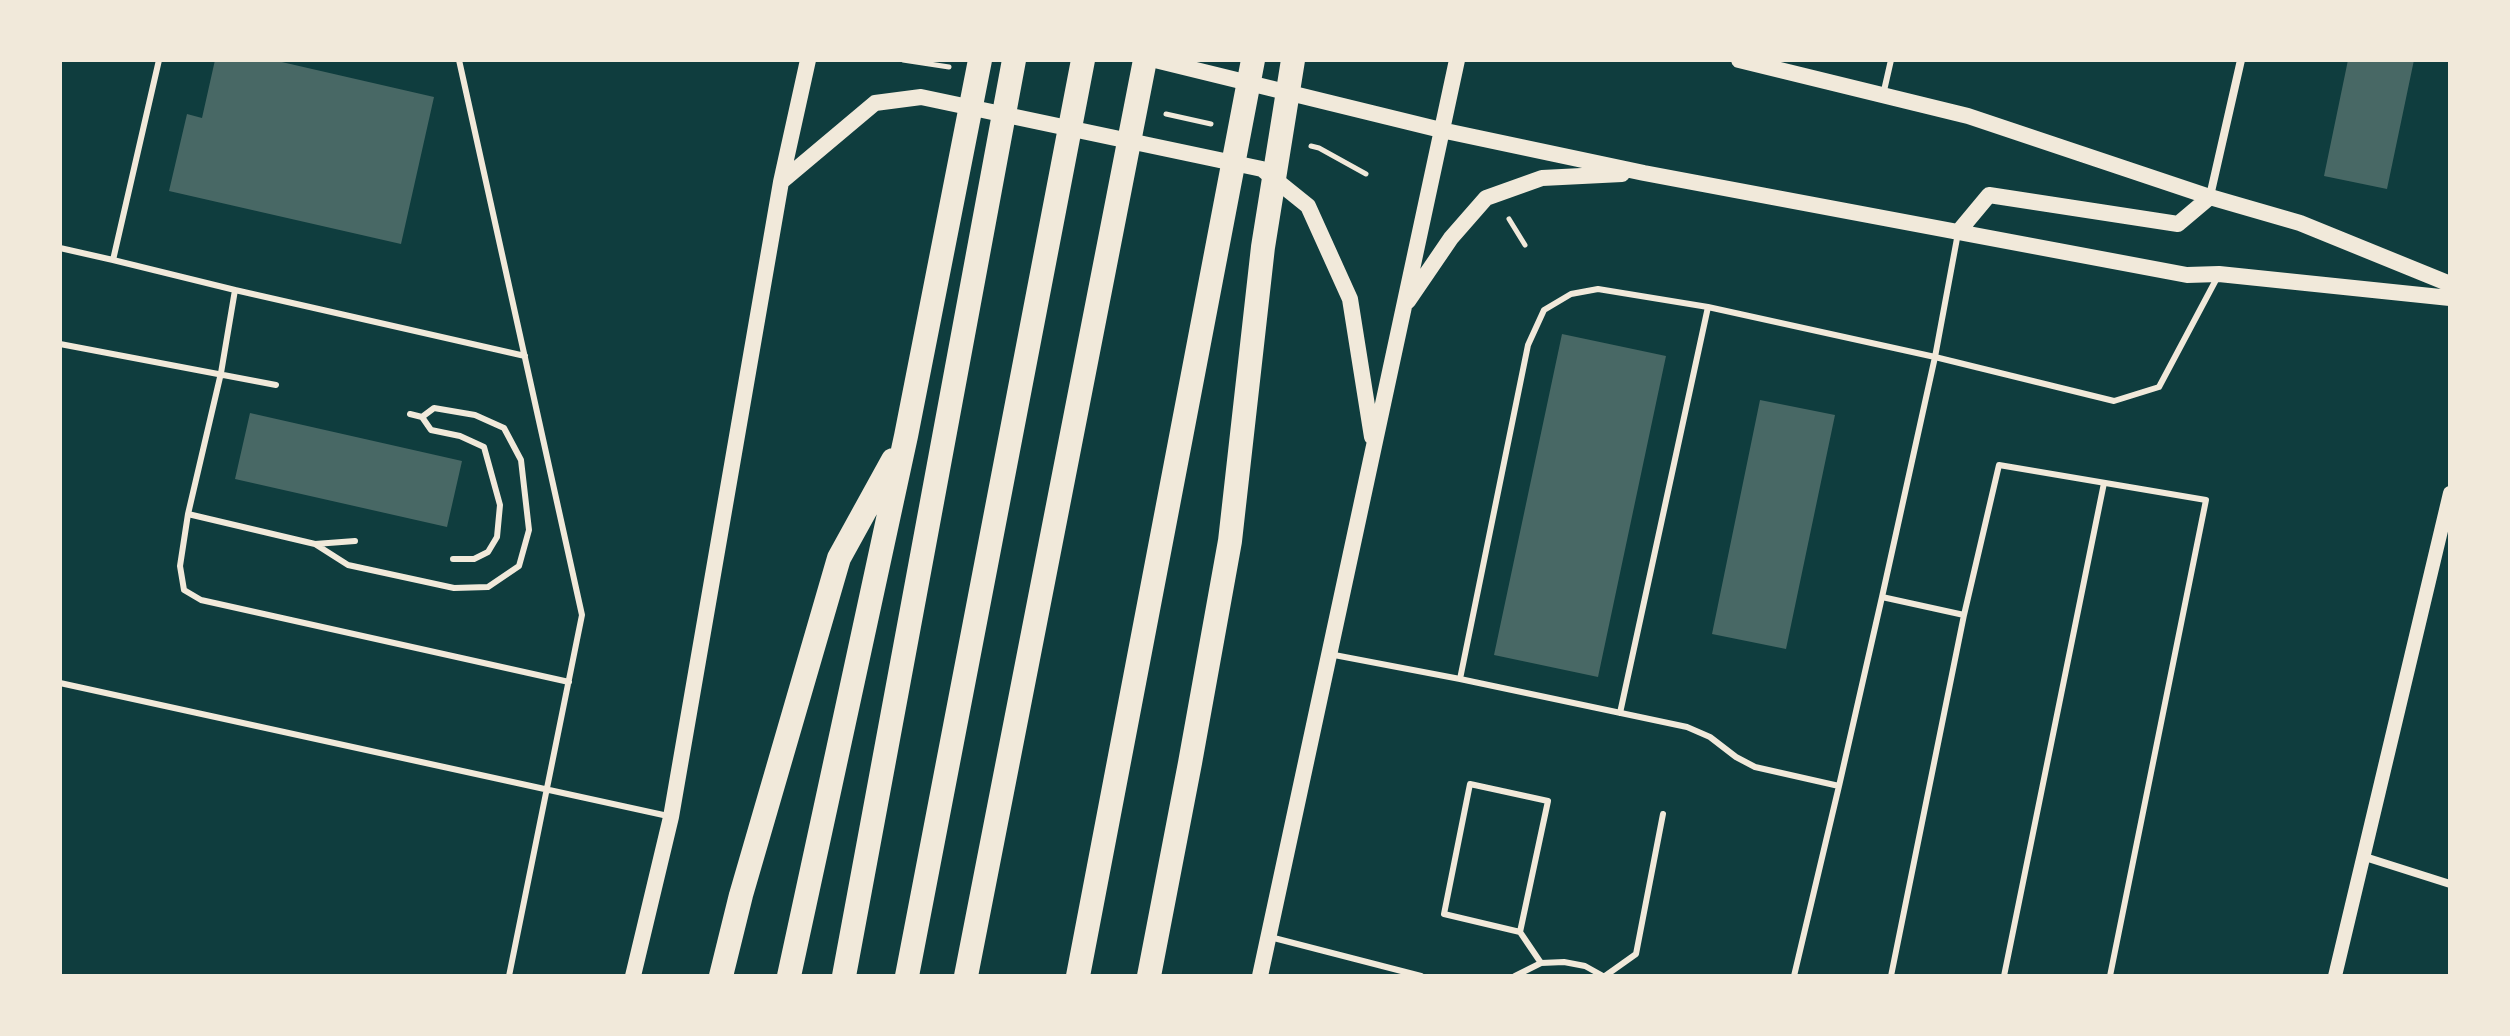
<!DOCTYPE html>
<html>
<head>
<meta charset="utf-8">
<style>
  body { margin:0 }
  #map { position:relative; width:2510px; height:1036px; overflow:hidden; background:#0f3d3e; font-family:Literata,serif }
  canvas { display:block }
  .frame { position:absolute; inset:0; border:62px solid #f1e9da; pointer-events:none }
</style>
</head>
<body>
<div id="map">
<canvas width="2510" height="1036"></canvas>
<div class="frame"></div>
</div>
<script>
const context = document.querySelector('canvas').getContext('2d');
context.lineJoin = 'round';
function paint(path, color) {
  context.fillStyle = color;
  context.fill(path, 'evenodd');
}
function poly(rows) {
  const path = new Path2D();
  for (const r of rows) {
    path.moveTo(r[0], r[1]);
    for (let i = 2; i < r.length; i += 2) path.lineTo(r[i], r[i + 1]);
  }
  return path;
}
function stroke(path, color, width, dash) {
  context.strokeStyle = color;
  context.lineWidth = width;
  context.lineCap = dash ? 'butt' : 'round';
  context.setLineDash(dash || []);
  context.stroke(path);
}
const building = poly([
  [215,60,273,60,434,97,401,244,169,191,187,114,202,118],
  [2348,60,2414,60,2387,189,2324,176],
  [1562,334,1666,356,1598,677,1494,655],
  [1760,400,1835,415,1786,649,1712,634],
  [250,413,462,461,447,527,235,479]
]);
const path = poly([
  [903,60,949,67],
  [1166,114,1211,124],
  [1311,146,1319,148,1366,174],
  [1509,219,1525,245]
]);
const service = poly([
  [459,60,582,615,509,976],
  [1883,95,1891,60],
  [1958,233,1935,357,1882,597,1964,615],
  [60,248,113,260,159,60],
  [113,260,235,290],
  [60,344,276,385],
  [525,356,235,290,221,373,188,514,180,566,184,590,201,600,569,682],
  [410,414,422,417,431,430,460,436,484,447,500,505,497,537,488,552,474,559,453,559],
  [188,514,315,544,348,565,454,588,488,587,519,566,529,530,521,460,504,428,475,415,434,408,422,417],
  [315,544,355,541],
  [1329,654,1460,679,1528,345,1544,310,1571,294,1598,289,1708,307,1935,357,2114,401,2159,387,2218,276],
  [1460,679,1687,727,1710,737,1736,757,1755,767,1839,786,1794,976],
  [60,683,668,816],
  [1620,713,1708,307],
  [1839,786,1882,597],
  [1520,932,1444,914,1470,784,1548,801,1520,932,1541,963],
  [1270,937,1421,976],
  [1515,976,1541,963,1564,962,1585,966,1603,976],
  [1605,976,1636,954,1663,814],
  [1891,976,1964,615,1999,465,2206,500,2110,976],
  [2004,976,2104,483]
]);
const minor = poly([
  [2210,196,2241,60],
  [2365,857,2450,884]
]);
const tertiary = poly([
  [2335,976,2450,493]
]);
const secondary = poly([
  [1155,60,1441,130,1644,173,2187,275,2219,274,2450,298],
  [1739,60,1968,116,2210,197,2300,223,2450,284],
  [781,182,875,103,921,97,1262,169,1308,206,1350,299,1372,437],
  [1959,231,1989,195,2178,224,2210,197],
  [1408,301,1451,238,1486,198,1542,178,1622,174],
  [633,976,671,817,781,182,808,60],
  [1260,976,1457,60]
]);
const motorway = poly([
  [721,976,741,895,839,558,893,460],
  [789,976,906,436,980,60],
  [844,976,1014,60],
  [907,976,1083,60],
  [966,976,1145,60],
  [1078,976,1253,60],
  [1149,976,1190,763,1230,541,1263,247,1293,60]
]);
paint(building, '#486865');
stroke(path, '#f1e9da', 5);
stroke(service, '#f1e9da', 6);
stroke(minor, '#f1e9da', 8);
stroke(tertiary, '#f1e9da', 14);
stroke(secondary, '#f1e9da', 16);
stroke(motorway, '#f1e9da', 24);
</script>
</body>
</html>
